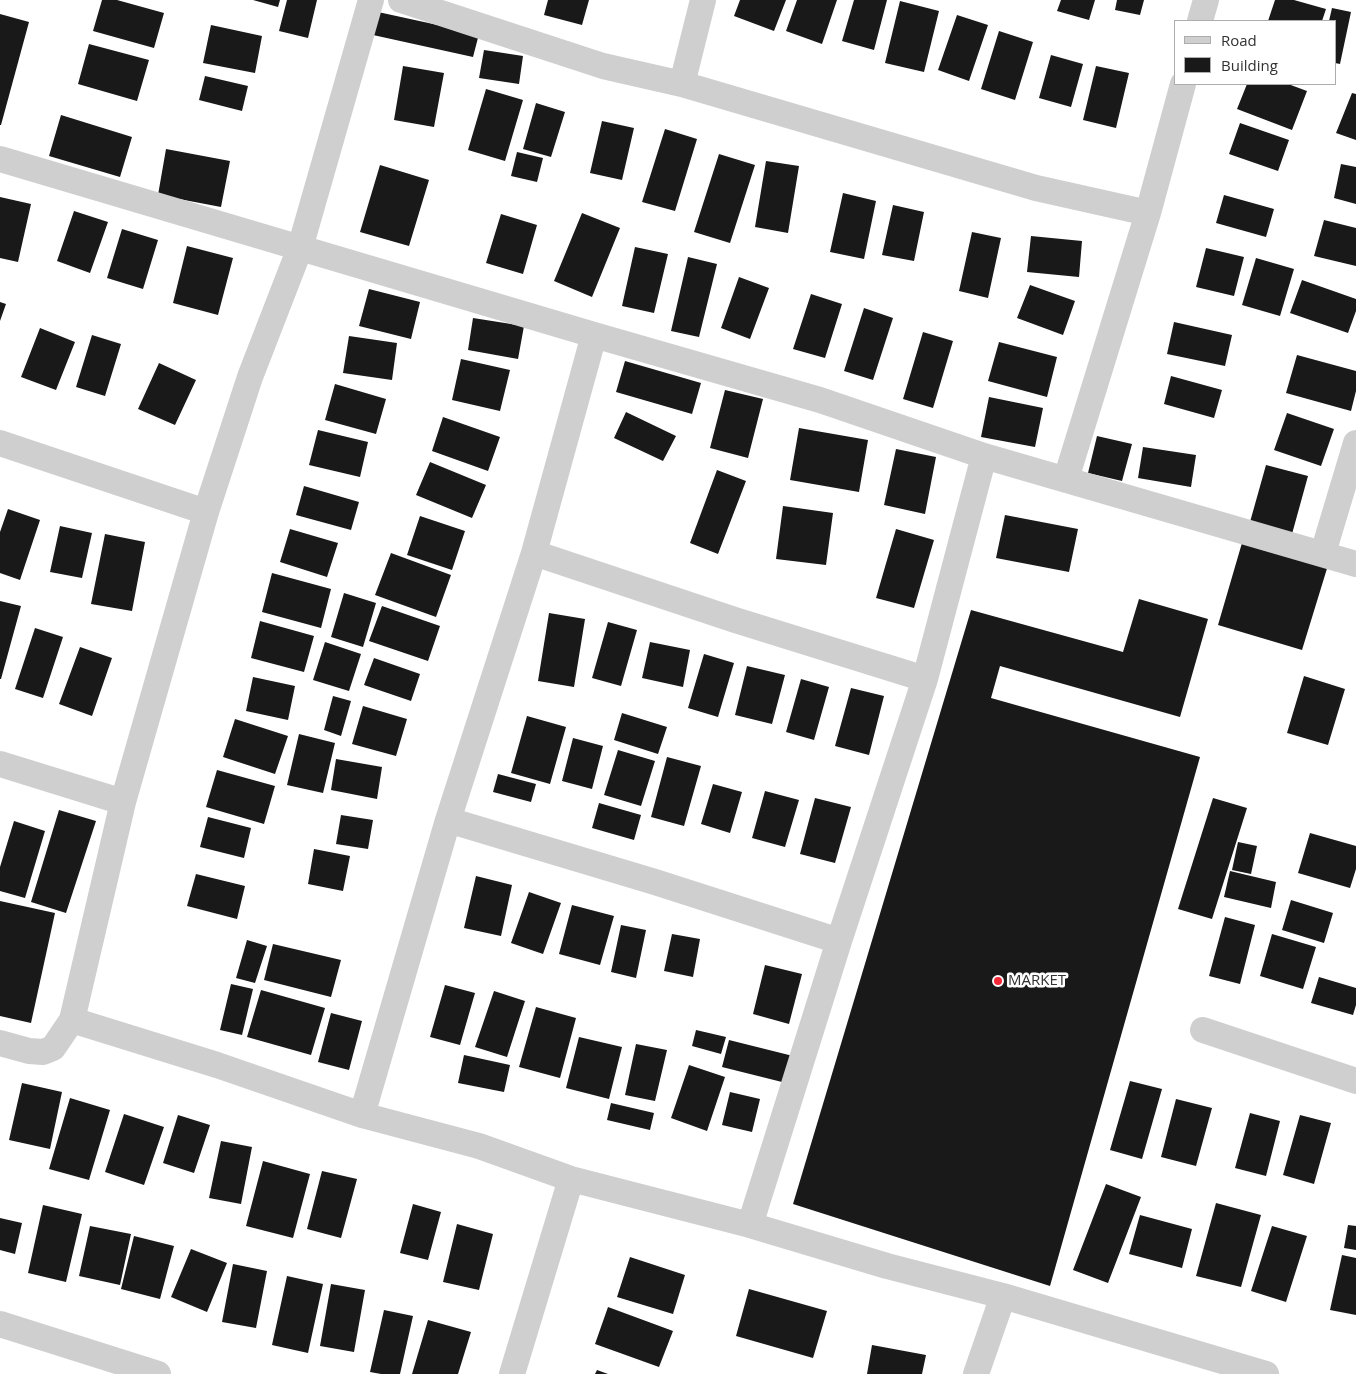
<!DOCTYPE html>
<html>
<head>
<meta charset="utf-8">
<style>
  body { margin:0 }
  #map { position:relative; width:1356px; height:1374px; overflow:hidden; background:#fff; font-family:"Open Sans",sans-serif }
  canvas { display:block }
  .legend { position:absolute; left:1174px; top:20px; width:162px; height:65px; box-sizing:border-box; background:#fff; border:1px solid #adadad; margin:0; padding:6px 9px; list-style:none; font-size:15px; color:#323232 }
  .legend li { display:flex; align-items:center; gap:10px; height:25px }
  .legend b { width:25px; border:1px solid #adadad }
</style>
</head>
<body>
<div id="map">
<canvas width="1356" height="1374"></canvas>
<ul class="legend">
<li><b style="height:6px;background:#cfcfcf"></b>Road</li>
<li><b style="height:14px;background:#191919"></b>Building</li>
</ul>
</div>
<script>
const context = document.querySelector('canvas').getContext('2d');
context.lineJoin = 'round';
function paint(path, color) {
  context.fillStyle = color;
  context.fill(path, 'evenodd');
}
function poly(rows) {
  const path = new Path2D();
  for (const r of rows) {
    path.moveTo(r[0], r[1]);
    for (let i = 2; i < r.length; i += 2) path.lineTo(r[i], r[i + 1]);
  }
  return path;
}
function stroke(path, color, width, dash) {
  context.strokeStyle = color;
  context.lineWidth = width;
  context.lineCap = dash ? 'butt' : 'round';
  context.setLineDash(dash || []);
  context.stroke(path);
}
function label(font, color, halo, rows, align = 'center') {
  context.font = font + ' "Open Sans",sans-serif';
  context.lineWidth = 5;
  context.setLineDash([]);
  context.textBaseline = 'middle';
  context.strokeStyle = halo;
  context.fillStyle = color;
  for (const [text, x, y, turn = 0] of rows) {
    context.save();
    context.translate(x, y);
    context.rotate((+turn || 0) * Math.PI / 180);
    context.textAlign = isNaN(turn) ? turn : align;
    if (halo) context.strokeText(text, 0, 0);
    context.fillText(text, 0, 0);
    context.restore();
  }
}
const building = poly([
  [102,0,117,0,164,13,154,48,93,31],
  [253,0,280,0,278,7],
  [287,0,317,0,308,38,279,31],
  [548,0,589,0,582,25,544,15],
  [740,0,786,0,774,31,734,16],
  [797,0,837,0,822,44,786,31],
  [854,0,887,0,874,50,842,41],
  [1061,0,1095,0,1089,20,1057,11],
  [1117,0,1144,0,1140,15,1115,10],
  [1275,0,1294,0,1326,9,1322,21,1268,21],
  [900,1,939,11,924,72,885,63],
  [1332,8,1351,12,1340,64,1335,63,1335,21,1329,21],
  [378,12,479,34,473,57,373,35],
  [0,14,29,22,1,125,0,125],
  [957,15,988,25,969,81,938,70],
  [211,25,262,36,255,73,203,63],
  [999,31,1033,42,1015,100,981,89],
  [89,44,149,60,137,101,78,84],
  [484,50,523,56,519,84,479,78],
  [1051,55,1083,64,1071,107,1039,98],
  [403,66,444,73,434,127,394,120],
  [1096,66,1129,73,1116,128,1083,120],
  [205,76,248,86,242,111,199,100],
  [1247,84,1288,84,1307,91,1292,130,1237,109],
  [486,89,523,100,505,161,468,150],
  [1352,93,1356,94,1356,140,1336,133],
  [536,103,565,112,551,157,523,149],
  [61,115,132,137,120,177,49,156],
  [602,121,634,128,622,180,590,173],
  [1240,123,1289,140,1278,171,1229,154],
  [665,129,697,139,675,211,642,202],
  [166,149,230,161,221,207,158,195],
  [517,152,543,158,537,182,511,176],
  [719,154,755,165,730,243,694,232],
  [766,161,799,166,788,233,755,227],
  [1341,164,1356,167,1356,204,1334,198],
  [380,165,429,180,409,246,360,232],
  [843,193,876,201,864,259,830,252],
  [1224,195,1274,209,1266,237,1216,223],
  [0,197,31,204,18,262,0,258],
  [893,205,924,212,914,261,882,255],
  [74,211,108,222,90,273,57,261],
  [582,213,620,228,592,297,554,281],
  [501,214,537,225,523,274,486,263],
  [1324,220,1356,228,1356,266,1314,256],
  [122,229,158,240,143,289,107,278],
  [972,232,1001,238,988,298,959,291],
  [1031,236,1082,241,1079,277,1027,272],
  [187,246,233,258,218,315,173,303],
  [635,247,668,254,654,313,622,306],
  [1206,248,1244,257,1234,296,1196,287],
  [688,257,717,264,699,337,671,331],
  [1256,258,1294,269,1280,316,1242,305],
  [739,277,769,288,750,339,721,328],
  [1302,280,1356,299,1356,311,1348,333,1290,313],
  [1030,285,1075,301,1063,335,1017,318],
  [369,289,420,302,411,339,359,326],
  [811,294,842,304,825,358,793,349],
  [0,302,6,304,0,321],
  [864,308,893,318,873,380,844,371],
  [473,318,524,326,518,359,468,350],
  [1174,322,1232,335,1225,366,1167,354],
  [40,328,75,342,56,390,21,377],
  [923,332,953,341,933,408,903,399],
  [92,335,121,344,105,396,76,387],
  [349,336,397,343,392,380,343,373],
  [999,342,1057,357,1047,397,988,381],
  [1297,355,1356,371,1356,391,1351,411,1286,393],
  [461,359,510,370,500,411,452,400],
  [625,361,701,383,692,414,616,392],
  [159,363,196,380,175,425,138,409],
  [1171,376,1222,390,1214,418,1164,404],
  [335,384,386,399,376,434,325,420],
  [725,390,763,399,748,458,710,448],
  [989,397,1043,408,1035,447,981,437],
  [626,412,676,436,663,461,614,438],
  [1287,413,1334,429,1321,466,1274,450],
  [443,417,500,437,488,471,432,451],
  [799,428,868,440,859,492,790,480],
  [318,430,368,442,360,477,309,465],
  [1097,436,1132,444,1122,481,1088,473],
  [1143,447,1196,455,1191,487,1138,478],
  [896,449,936,457,925,514,884,505],
  [430,462,486,485,472,518,416,495],
  [1266,465,1308,476,1292,534,1250,522],
  [717,470,746,481,718,554,690,543],
  [304,486,359,502,351,530,296,515],
  [783,506,833,513,826,565,776,559],
  [8,509,40,520,20,580,0,573,0,532],
  [1005,515,1078,529,1069,572,996,558],
  [420,516,465,531,452,570,407,555],
  [60,526,92,533,82,578,50,572],
  [290,529,338,543,327,577,280,562],
  [896,529,934,540,914,608,876,598],
  [105,534,145,542,132,611,91,604],
  [1244,536,1329,562,1302,650,1218,625],
  [391,553,451,575,436,617,375,595],
  [272,573,331,589,321,628,262,612],
  [344,593,376,603,363,647,331,637],
  [1139,599,1208,619,1180,717,1000,666,991,698,1200,757,1050,1286,793,1204,971,610,1123,652],
  [0,601,21,606,1,679,0,679],
  [382,606,440,626,428,661,369,641],
  [549,613,585,619,574,687,538,681],
  [260,621,314,636,304,672,251,658],
  [608,622,637,630,621,686,592,678],
  [35,628,63,637,43,698,15,689],
  [325,642,361,654,349,691,313,680],
  [650,642,690,650,683,687,642,678],
  [80,647,112,658,92,716,59,704],
  [704,654,734,663,718,717,688,708],
  [374,658,420,674,411,701,364,685],
  [747,666,785,675,772,724,735,715],
  [1304,676,1345,689,1328,745,1287,733],
  [253,677,295,686,288,720,246,711],
  [801,679,829,687,814,740,786,732],
  [851,688,884,696,869,755,835,746],
  [333,696,351,701,341,736,324,730],
  [363,706,407,719,396,756,352,744],
  [622,713,667,727,658,754,614,740],
  [527,716,566,727,550,784,511,773],
  [235,719,288,736,275,774,223,757],
  [299,734,335,743,323,793,287,785],
  [573,738,603,746,592,789,562,781],
  [618,750,655,761,641,806,604,795],
  [667,757,701,766,684,826,651,817],
  [336,759,382,767,377,799,331,790],
  [217,770,275,786,264,824,206,807],
  [498,774,536,784,531,802,493,792],
  [713,784,742,792,730,833,701,824],
  [765,791,799,800,785,847,752,838],
  [815,798,851,807,835,863,800,854],
  [1213,798,1247,808,1212,919,1178,909],
  [599,803,641,815,634,840,592,828],
  [59,810,96,821,66,913,31,902],
  [341,815,373,820,368,849,336,844],
  [208,817,251,828,244,858,200,847],
  [14,821,45,831,25,898,0,891,0,867],
  [1310,833,1356,846,1356,869,1350,888,1298,873],
  [1238,842,1257,846,1251,874,1232,870],
  [314,849,350,856,343,891,308,884],
  [1230,871,1276,882,1271,908,1224,897],
  [196,874,245,886,237,919,187,906],
  [476,876,512,885,501,936,464,928],
  [529,892,561,903,543,954,511,943],
  [1291,900,1333,913,1324,943,1282,930],
  [0,901,55,913,31,1023,0,1016],
  [572,905,614,916,600,965,559,954],
  [1225,917,1255,925,1240,984,1209,976],
  [621,925,646,930,636,978,611,972],
  [672,934,700,939,693,977,664,971],
  [1272,934,1316,947,1303,989,1260,976],
  [247,940,267,946,255,983,236,978],
  [273,944,341,960,331,997,264,980],
  [765,965,802,974,789,1024,753,1014],
  [1319,977,1356,988,1356,1005,1353,1015,1311,1003],
  [231,984,253,989,242,1035,220,1030],
  [445,985,475,993,460,1045,430,1037],
  [261,990,325,1008,311,1055,247,1037],
  [494,991,525,1001,507,1057,475,1047],
  [536,1007,576,1018,560,1078,519,1067],
  [331,1013,362,1021,349,1070,318,1062],
  [696,1030,726,1037,721,1054,692,1046],
  [579,1037,622,1047,609,1099,566,1088],
  [729,1040,797,1057,790,1084,722,1067],
  [636,1044,667,1050,655,1101,625,1095],
  [464,1055,510,1065,504,1092,458,1083],
  [689,1065,725,1077,707,1131,671,1118],
  [1130,1081,1162,1089,1142,1159,1110,1150],
  [22,1083,62,1092,50,1149,9,1140],
  [730,1092,760,1099,752,1132,722,1125],
  [70,1098,110,1110,89,1180,49,1169],
  [1176,1099,1212,1108,1196,1166,1161,1157],
  [611,1103,654,1113,650,1130,607,1120],
  [1250,1113,1280,1121,1266,1176,1235,1168],
  [124,1114,164,1127,144,1185,105,1172],
  [178,1115,210,1125,194,1173,163,1163],
  [1300,1115,1331,1123,1314,1184,1283,1175],
  [221,1141,252,1147,241,1204,209,1198],
  [263,1161,310,1174,293,1238,246,1226],
  [322,1171,357,1179,341,1238,307,1229],
  [1106,1184,1141,1197,1108,1283,1073,1270],
  [1216,1203,1261,1215,1241,1287,1196,1276],
  [413,1204,441,1212,428,1260,400,1253],
  [43,1205,82,1214,66,1282,28,1273],
  [1140,1215,1192,1229,1182,1268,1129,1254],
  [0,1218,22,1223,15,1254,0,1250],
  [457,1224,493,1234,479,1290,443,1282],
  [1348,1225,1356,1226,1356,1250,1344,1248],
  [90,1226,131,1234,120,1285,79,1276],
  [1272,1226,1307,1236,1286,1302,1251,1291],
  [134,1236,174,1246,160,1299,121,1289],
  [191,1249,227,1263,207,1312,171,1297],
  [1342,1255,1356,1258,1356,1315,1330,1310],
  [630,1257,685,1275,673,1314,617,1297],
  [233,1264,267,1271,256,1328,222,1322],
  [287,1276,323,1284,308,1353,272,1345],
  [331,1284,365,1290,354,1352,320,1346],
  [749,1289,827,1311,813,1358,736,1336],
  [608,1307,673,1331,659,1367,595,1344],
  [384,1310,413,1316,400,1374,381,1374,370,1372],
  [428,1320,471,1332,458,1374,412,1374],
  [872,1345,926,1355,922,1374,867,1374],
  [597,1370,608,1374,595,1374]
]);
const minor = poly([
  [401,0,603,66,682,84,1036,188,1148,213],
  [1200,21,1206,0],
  [682,84,703,0],
  [0,159,594,335,820,400,984,456,1356,564],
  [0,443,206,512],
  [1066,479,1148,213,1183,84],
  [534,553,735,620,925,679],
  [1323,553,1356,443],
  [0,764,123,802],
  [448,820,655,882,839,941],
  [72,1020,217,1065,362,1115,479,1146,571,1179,750,1225,887,1266,1003,1296,1266,1374],
  [1203,1030,1356,1081],
  [0,1043,29,1051,43,1052,53,1048,72,1020,123,802,206,512,250,377,300,248,371,0],
  [362,1115,448,820,534,553,594,335],
  [750,1225,839,941,925,679,984,456],
  [0,1324,158,1374],
  [512,1374,571,1179],
  [976,1374,1003,1296]
]);
const markers = [
  [998,981,5,"#f52837"]
];
const poiNames = [
  ["MARKET",1008,981]
];
paint(building, '#191919');
stroke(minor, '#cfcfcf', 26);
for (const [x, y, r, color] of markers) {
  const dot = new Path2D();
  dot.arc(x, y, r, 0, 2 * Math.PI);
  context.fillStyle = color;
  context.fill(dot);
  stroke(dot, '#fff', 2);
}
label('15px', '#323232', '#fff', poiNames, 'left');
</script>
</body>
</html>
